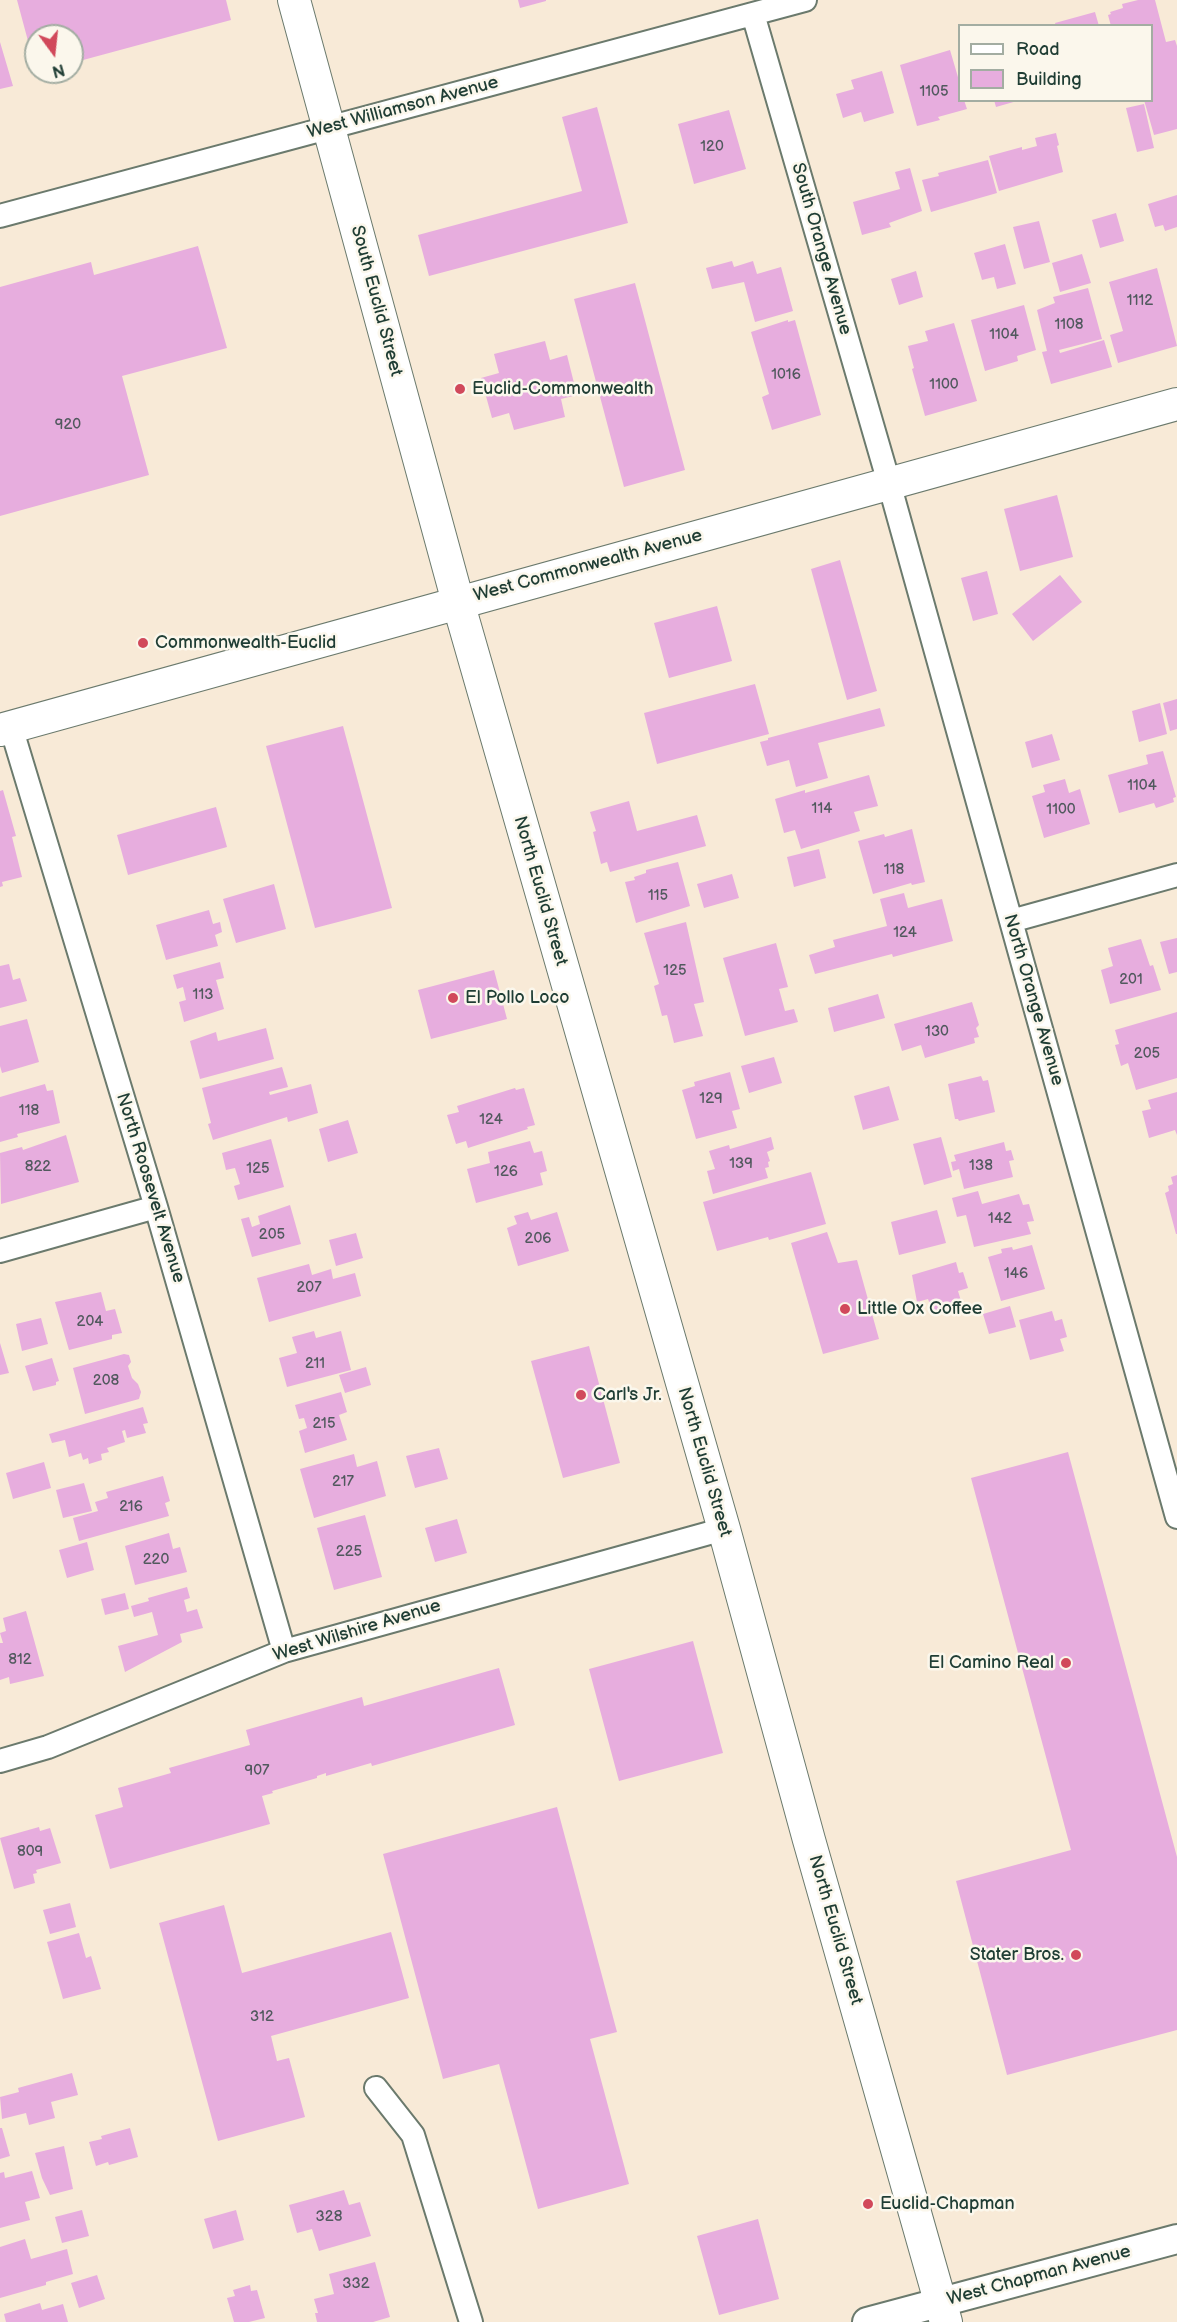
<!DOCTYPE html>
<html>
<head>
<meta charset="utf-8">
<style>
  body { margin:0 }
  #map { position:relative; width:1177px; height:2322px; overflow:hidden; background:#f8ead7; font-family:"Balsamiq Sans",sans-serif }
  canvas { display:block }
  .legend { position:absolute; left:958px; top:24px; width:195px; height:78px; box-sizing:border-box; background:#fbf7ec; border:2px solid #a3ada2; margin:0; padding:8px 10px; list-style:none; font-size:18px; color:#1f3d34 }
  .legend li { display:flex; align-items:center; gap:12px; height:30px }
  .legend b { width:30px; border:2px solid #a3ada2 }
  .north { position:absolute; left:24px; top:24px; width:60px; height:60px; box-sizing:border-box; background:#fbf7ec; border:2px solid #a3ada2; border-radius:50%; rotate:165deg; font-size:16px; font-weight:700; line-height:24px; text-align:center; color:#1f3d34 }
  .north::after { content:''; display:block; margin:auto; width:21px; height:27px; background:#d1495b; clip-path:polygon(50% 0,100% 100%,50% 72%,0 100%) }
</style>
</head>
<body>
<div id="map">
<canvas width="1177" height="2322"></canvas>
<ul class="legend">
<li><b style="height:8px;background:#fff"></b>Road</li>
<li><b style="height:16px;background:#e7adde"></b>Building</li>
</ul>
<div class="north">N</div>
</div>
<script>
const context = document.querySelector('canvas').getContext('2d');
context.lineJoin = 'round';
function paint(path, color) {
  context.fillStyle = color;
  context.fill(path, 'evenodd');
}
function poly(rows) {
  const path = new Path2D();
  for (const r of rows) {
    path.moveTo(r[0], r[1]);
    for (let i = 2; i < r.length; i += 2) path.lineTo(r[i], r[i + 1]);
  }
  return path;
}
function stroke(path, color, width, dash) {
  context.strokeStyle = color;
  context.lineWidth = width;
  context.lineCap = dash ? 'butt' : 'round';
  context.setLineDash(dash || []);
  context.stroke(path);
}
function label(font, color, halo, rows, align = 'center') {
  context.font = font + ' "Balsamiq Sans",sans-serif';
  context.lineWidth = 5;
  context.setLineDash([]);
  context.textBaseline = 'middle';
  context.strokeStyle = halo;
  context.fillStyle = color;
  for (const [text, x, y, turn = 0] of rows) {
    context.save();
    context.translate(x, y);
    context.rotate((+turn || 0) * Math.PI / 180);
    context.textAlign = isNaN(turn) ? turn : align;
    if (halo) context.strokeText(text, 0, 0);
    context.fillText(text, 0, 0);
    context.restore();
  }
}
const building = poly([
  [17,0,226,0,231,20,72,63,72,36,36,36,35,67],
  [518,0,546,0,546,1,520,8],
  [1138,0,1155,0,1166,42,1175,40,1177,46,1177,129,1154,135,1144,100,1152,100,1152,26,1111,26,1108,15,1111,14,1110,12,1123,8,1122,4],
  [1095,12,1099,26,1056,26,1055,23],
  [0,42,13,86,0,89],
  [950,50,960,84,960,100,964,100,967,109,938,117,940,120,917,126,900,65],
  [882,71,894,113,864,122,861,112,843,118,836,94,854,89,851,80],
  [994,100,1017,100,1017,101,996,107],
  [1144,104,1154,148,1137,152,1126,108],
  [597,107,628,223,429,276,418,235,582,191,562,117],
  [729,110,746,169,694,184,678,124],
  [1056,133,1059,145,1057,146,1063,172,999,191,989,156,1022,147,1022,150,1037,146,1035,138],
  [988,160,997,193,931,212,922,180,939,176,938,173],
  [910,168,922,211,889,223,891,227,862,235,853,202,900,189,895,172],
  [1177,195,1177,227,1165,231,1163,225,1155,227,1148,204],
  [1116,213,1124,241,1100,248,1092,220],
  [1039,221,1050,262,1024,269,1013,227],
  [1005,244,1016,284,997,289,994,277,982,280,974,253],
  [198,246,227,348,122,376,149,475,0,516,0,287,91,262,94,275],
  [1082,254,1091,283,1060,292,1052,263],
  [732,261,734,267,753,261,757,274,781,267,793,311,755,322,744,282,712,289,706,268],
  [1157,268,1177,346,1118,363,1110,335,1123,331,1109,282],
  [916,271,923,297,899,305,891,279],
  [635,283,685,470,624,487,574,299],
  [1088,288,1102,339,1059,350,1060,353,1104,340,1112,367,1051,384,1042,352,1047,351,1037,310,1055,303,1053,297],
  [1024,305,1036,350,1017,356,1018,361,985,371,971,320],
  [788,320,788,322,795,320,821,415,772,430,762,397,769,394,751,332],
  [954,323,977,401,925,416,912,369,914,368,908,346,928,341,925,331],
  [545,341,550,360,567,355,577,395,561,399,565,417,514,430,509,413,492,418,481,378,499,373,494,354],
  [1057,495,1073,557,1020,571,1004,509],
  [840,560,877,691,847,700,811,569],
  [987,571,998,614,973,621,961,578],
  [1060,575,1082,602,1033,641,1012,614],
  [717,606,732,661,669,678,654,623],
  [755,684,769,734,657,764,644,713],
  [1177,699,1177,729,1170,731,1163,703],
  [1160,703,1167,734,1139,742,1132,711],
  [880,708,885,726,818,743,828,778,796,787,789,760,767,766,760,742,768,740,768,738],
  [343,726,392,908,315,928,266,746],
  [1052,734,1060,760,1032,768,1025,742],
  [1163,751,1176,797,1173,798,1174,802,1156,808,1154,803,1119,813,1108,775,1148,764,1146,755],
  [869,775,878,806,854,812,860,831,801,849,795,830,784,833,775,799,805,790,805,793],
  [1065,779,1069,793,1080,789,1090,824,1044,838,1032,796,1045,792,1043,785],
  [3,790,16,836,12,837,22,877,2,882,3,886,0,887,0,791],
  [629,801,637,831,697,815,706,846,610,872,607,862,601,864,593,832,596,831,590,812],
  [216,807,227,847,128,875,117,835],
  [912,829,925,882,912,885,911,883,873,894,858,841,884,834,885,837],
  [819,849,826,878,794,887,787,857],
  [678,862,690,906,636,923,625,882,635,880,634,877,646,873,646,870],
  [732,874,739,898,704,908,697,884],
  [274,884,286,929,236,943,223,899],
  [904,893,908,908,942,899,953,941,893,957,892,954,815,974,809,955,835,947,833,940,887,926,880,899],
  [209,910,213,924,220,922,222,932,215,935,218,946,166,960,156,925],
  [686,922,704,1002,694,1004,703,1036,674,1043,667,1015,662,1016,654,986,659,984,644,933],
  [1177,938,1177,972,1169,974,1160,942],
  [1141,939,1150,966,1153,965,1161,990,1110,1004,1101,970,1113,966,1108,948],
  [776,943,788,987,779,989,785,1011,794,1009,798,1022,745,1036,723,958],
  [220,962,224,978,216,980,224,1009,184,1022,179,1002,186,1000,183,987,177,989,173,975],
  [9,964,13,980,20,978,27,1001,0,1008,0,966],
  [494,970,507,1019,431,1039,418,990],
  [878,994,885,1018,834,1032,828,1008],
  [972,1002,979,1025,976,1028,979,1037,974,1038,975,1043,925,1058,921,1045,902,1051,894,1024],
  [1177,1012,1177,1078,1136,1090,1128,1063,1121,1066,1115,1045,1119,1044,1115,1030],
  [27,1019,39,1062,2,1073,0,1066,0,1026],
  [266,1028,274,1059,200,1079,190,1041,216,1032,218,1041],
  [774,1057,782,1083,749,1093,741,1066],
  [282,1067,288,1087,269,1092,270,1095,311,1084,318,1113,288,1122,287,1117,213,1140,208,1124,211,1123,202,1088],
  [730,1072,740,1109,732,1111,737,1128,696,1139,682,1090,695,1086,694,1082],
  [981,1076,983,1081,988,1080,995,1112,959,1121,958,1119,955,1119,948,1084],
  [45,1084,47,1091,53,1090,60,1123,17,1134,18,1137,0,1142,0,1097],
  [889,1086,899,1120,863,1130,854,1096],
  [515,1088,516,1090,524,1088,535,1125,527,1127,528,1129,468,1148,466,1141,456,1144,447,1115,459,1112,457,1106],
  [1177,1092,1177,1135,1175,1130,1149,1138,1142,1111,1151,1109,1148,1100],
  [348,1120,358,1153,328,1162,319,1129],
  [66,1135,79,1182,1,1204,0,1153,22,1147,23,1150],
  [771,1137,774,1149,767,1152,770,1161,768,1162,769,1167,765,1168,768,1178,713,1194,707,1171,715,1169,709,1151,729,1145,730,1149],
  [941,1137,952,1177,924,1185,913,1144],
  [271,1139,284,1187,238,1200,234,1186,240,1184,235,1168,226,1170,222,1153],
  [530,1141,534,1153,542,1151,547,1171,540,1173,543,1185,476,1203,467,1169,490,1163,488,1152],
  [1004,1142,1006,1151,1011,1150,1014,1160,1009,1161,1013,1177,964,1189,959,1169,953,1171,951,1162,956,1161,954,1155],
  [811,1172,826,1224,769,1240,768,1237,717,1251,703,1202],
  [1177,1175,1177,1234,1176,1234,1165,1193,1169,1191,1168,1186,1173,1184,1171,1177],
  [978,1191,982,1204,1019,1194,1023,1205,1029,1204,1034,1221,1027,1222,1031,1234,974,1247,966,1215,957,1217,952,1198],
  [290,1205,301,1244,252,1257,241,1219,249,1217,252,1227,260,1224,258,1216],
  [937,1210,946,1243,899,1255,891,1222],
  [528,1212,531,1220,557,1212,569,1251,518,1266,507,1228,517,1224,514,1216],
  [827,1232,838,1263,857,1260,879,1339,823,1354,791,1243],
  [356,1233,363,1258,336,1266,329,1240],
  [1032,1245,1045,1289,1001,1301,988,1257,1002,1253,1001,1249,1012,1247,1013,1250],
  [956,1262,959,1273,963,1272,968,1288,958,1291,962,1304,933,1313,928,1299,917,1302,912,1275],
  [309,1264,312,1275,331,1269,333,1279,355,1273,361,1296,269,1322,257,1278],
  [101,1292,106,1311,115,1309,122,1333,112,1335,112,1339,69,1350,55,1302],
  [1010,1306,1016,1327,989,1334,983,1314],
  [1052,1311,1055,1321,1062,1319,1067,1337,1060,1339,1064,1351,1030,1360,1019,1320],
  [41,1318,48,1344,22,1351,16,1324],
  [314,1331,316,1338,341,1331,351,1370,287,1387,279,1358,297,1353,292,1337],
  [0,1343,9,1373,0,1375],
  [589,1346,620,1463,563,1478,531,1361],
  [124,1354,129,1355,131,1362,128,1366,132,1378,138,1384,141,1392,139,1399,85,1414,73,1368],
  [52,1358,59,1381,56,1382,56,1385,33,1391,25,1366],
  [366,1367,371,1385,345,1393,339,1375],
  [341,1392,347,1412,339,1415,347,1440,305,1453,299,1431,307,1428,304,1418,299,1419,295,1405],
  [143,1407,148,1423,143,1424,146,1433,127,1438,125,1430,122,1431,125,1442,107,1448,109,1452,101,1454,102,1460,89,1464,88,1458,83,1460,81,1453,69,1457,65,1440,52,1443,49,1434],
  [439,1448,448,1479,415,1488,406,1456],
  [1068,1452,1177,1857,1177,2030,1007,2075,956,1881,1071,1850,971,1478],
  [354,1454,357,1467,377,1461,386,1496,314,1518,300,1469],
  [44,1462,51,1488,13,1499,6,1473],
  [163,1476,170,1501,165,1503,169,1516,79,1541,73,1518,98,1511,95,1502,108,1498,106,1492],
  [84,1483,92,1511,63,1518,56,1490],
  [365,1515,382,1577,334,1590,317,1528],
  [457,1519,467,1553,435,1562,425,1528],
  [169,1533,173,1549,180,1547,187,1572,135,1585,125,1546],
  [87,1542,94,1570,67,1578,59,1550],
  [187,1587,190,1598,184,1600,187,1612,197,1609,203,1628,180,1634,182,1642,125,1672,118,1646,158,1635,152,1612,134,1617,131,1606,149,1601,148,1598],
  [125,1593,129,1609,105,1615,101,1599],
  [26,1611,44,1676,10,1684,9,1677,0,1680,0,1643,3,1643,0,1633,6,1631,3,1618],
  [693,1641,723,1753,619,1781,589,1669],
  [499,1668,515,1725,372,1766,371,1763,326,1776,326,1773,317,1776,317,1778,272,1791,273,1793,262,1796,270,1824,110,1869,95,1815,123,1807,118,1788,171,1773,169,1768,250,1745,246,1730,362,1697,364,1706],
  [557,1807,617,2032,590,2039,629,2184,538,2209,499,2064,443,2079,383,1854],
  [39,1827,40,1831,50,1828,61,1863,36,1870,37,1873,33,1874,35,1883,14,1889,0,1838],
  [70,1903,76,1927,50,1934,43,1910],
  [224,1905,242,1973,391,1932,409,1998,271,2036,277,2061,289,2058,305,2117,218,2141,159,1923],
  [79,1933,86,1958,91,1956,101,1989,63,1999,47,1942],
  [72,2073,78,2095,51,2102,55,2118,29,2125,26,2113,2,2119,0,2097,19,2092,18,2088],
  [0,2128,2,2128,10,2156,0,2159],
  [130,2128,138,2157,109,2165,108,2162,96,2166,89,2142,102,2139,101,2136],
  [64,2146,73,2189,50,2195,42,2178,35,2153],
  [32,2171,40,2198,25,2202,30,2220,0,2228,0,2173,4,2172,5,2178],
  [344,2190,349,2205,360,2202,371,2236,319,2251,312,2229,297,2233,289,2205],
  [82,2210,89,2236,62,2243,55,2217],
  [236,2210,244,2240,213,2249,204,2219],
  [758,2219,779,2299,719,2315,697,2236],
  [25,2239,31,2259,67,2249,73,2274,46,2282,46,2285,0,2298,0,2247],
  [375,2262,390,2317,373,2322,317,2322,315,2313,318,2313,314,2299,334,2294,329,2274],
  [97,2275,105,2299,79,2308,71,2283],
  [250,2285,251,2291,257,2290,265,2318,249,2322,234,2322,227,2298,235,2296,233,2290],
  [40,2303,42,2310,63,2304,68,2322,6,2322,4,2314]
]);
const minor = poly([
  [753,14,889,483,1177,1517],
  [0,216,805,0],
  [11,727,156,1207,284,1651],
  [1011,921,1177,875],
  [0,1251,156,1207],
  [0,1761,48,1747,284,1651,724,1529],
  [376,2088,413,2135,471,2322]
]);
const tertiary = poly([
  [867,2322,1177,2239]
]);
const secondary = poly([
  [294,0,458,602,724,1529,809,1840,946,2322],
  [0,730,1177,404]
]);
const markers = [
  [460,389,6,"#d1495b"],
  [143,643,6,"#d1495b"],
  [453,998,6,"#d1495b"],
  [845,1309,6,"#d1495b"],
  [581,1395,6,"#d1495b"],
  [1066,1663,6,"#d1495b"],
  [1076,1955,6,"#d1495b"],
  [868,2204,6,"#d1495b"]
];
const numberNames = [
  ["1105",934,92],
  ["120",712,147],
  ["1112",1140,301],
  ["1108",1069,325],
  ["1104",1004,335],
  ["1016",786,375],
  ["1100",944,385],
  ["920",68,425],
  ["1104",1142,786],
  ["114",822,809],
  ["1100",1061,810],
  ["118",894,870],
  ["115",658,896],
  ["124",905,933],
  ["125",675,971],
  ["201",1131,980],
  ["113",203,995],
  ["130",937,1032],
  ["205",1147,1054],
  ["129",711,1099],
  ["118",29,1111],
  ["124",491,1120],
  ["139",741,1164],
  ["138",981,1166],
  ["822",38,1167],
  ["125",258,1169],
  ["126",506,1172],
  ["142",1000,1219],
  ["205",272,1235],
  ["206",538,1239],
  ["146",1016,1274],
  ["207",309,1288],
  ["204",90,1322],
  ["211",315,1364],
  ["208",106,1381],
  ["215",324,1424],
  ["217",343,1482],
  ["216",131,1507],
  ["225",349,1552],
  ["220",156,1560],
  ["812",20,1660],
  ["907",257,1771],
  ["809",30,1852],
  ["312",262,2017],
  ["328",329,2217],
  ["332",356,2284]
];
const streetNames = [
  ["West Williamson Avenue",403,108,-15],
  ["South Orange Avenue",821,249,74],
  ["South Euclid Street",376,301,75],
  ["West Commonwealth Avenue",588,566,-15],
  ["North Euclid Street",540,891,74],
  ["North Orange Avenue",1033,1000,74],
  ["North Roosevelt Avenue",150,1188,73],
  ["North Euclid Street",704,1462,74],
  ["West Wilshire Avenue",357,1631,-17],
  ["North Euclid Street",835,1930,74],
  ["West Chapman Avenue",1039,2276,-15]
];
const poiNames = [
  ["Euclid-Commonwealth",472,389],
  ["Commonwealth-Euclid",155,643],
  ["El Pollo Loco",465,998],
  ["Little Ox Coffee",857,1309],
  ["Carl's Jr.",593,1395],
  ["El Camino Real",1054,1663,"right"],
  ["Stater Bros.",1064,1955,"right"],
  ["Euclid-Chapman",880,2204]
];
paint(building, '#e7adde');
stroke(minor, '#6b7a6d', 26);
stroke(tertiary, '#6b7a6d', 32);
stroke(secondary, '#6b7a6d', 34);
stroke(minor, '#fff', 22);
stroke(tertiary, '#fff', 28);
stroke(secondary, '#fff', 32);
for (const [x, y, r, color] of markers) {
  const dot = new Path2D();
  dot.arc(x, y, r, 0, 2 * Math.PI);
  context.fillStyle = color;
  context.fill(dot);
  stroke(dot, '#fbf7ec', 2);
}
label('15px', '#51595e', null, numberNames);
label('18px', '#1f3d34', '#fbf7ec', streetNames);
label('18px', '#1f3d34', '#fbf7ec', poiNames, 'left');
</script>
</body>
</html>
